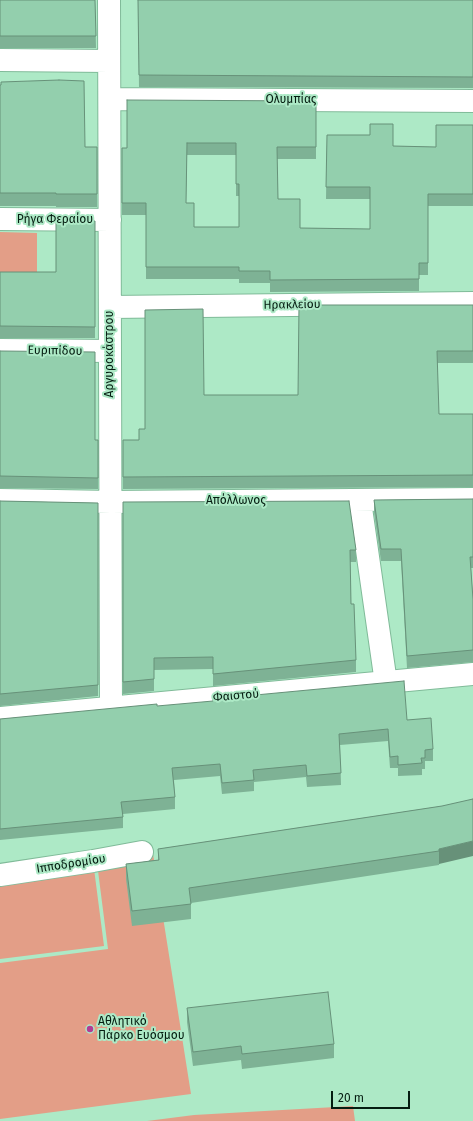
<!DOCTYPE html>
<html>
<head>
<meta charset="utf-8">
<style>
  body { margin:0 }
  #map { position:relative; width:473px; height:1121px; overflow:hidden; background:#ade9c6; font-family:"Fira Sans",sans-serif }
  canvas { display:block }
  .scale { position:absolute; left:331px; top:1091px; width:79px; height:18px; box-sizing:border-box; border:2px solid #051d11; border-top:0; padding-left:5px; font-size:12px; line-height:14px; white-space:nowrap; color:#051d11; -webkit-text-stroke:3px #ade9c6; paint-order:stroke }
</style>
</head>
<body>
<div id="map">
<canvas width="473" height="1121"></canvas>
<div class="scale">20 m</div>
</div>
<script>
const context = document.querySelector('canvas').getContext('2d');
context.lineJoin = 'round';
function paint(path, color) {
  context.fillStyle = color;
  context.fill(path, 'evenodd');
}
function poly(rows) {
  const path = new Path2D();
  for (const r of rows) {
    path.moveTo(r[0], r[1]);
    for (let i = 2; i < r.length; i += 2) path.lineTo(r[i], r[i + 1]);
  }
  return path;
}
function stroke(path, color, width, dash) {
  context.strokeStyle = color;
  context.lineWidth = width;
  context.lineCap = dash ? 'butt' : 'round';
  context.setLineDash(dash || []);
  context.stroke(path);
}
function label(font, color, halo, rows, align = 'center') {
  context.font = font + ' "Fira Sans",sans-serif';
  context.lineWidth = 4;
  context.setLineDash([]);
  context.textBaseline = 'middle';
  context.strokeStyle = halo;
  context.fillStyle = color;
  for (const [text, x, y, turn = 0] of rows) {
    context.save();
    context.translate(x, y);
    context.rotate((+turn || 0) * Math.PI / 180);
    context.textAlign = isNaN(turn) ? turn : align;
    if (halo) context.strokeText(text, 0, 0);
    context.fillText(text, 0, 0);
    context.restore();
  }
}
const green = poly([
  [0,232,37,233,37,279,0,279],
  [153,854,191,1094,0,1119,0,963,108,949,97,863],
  [93,861,104,946,0,959,0,875],
  [353,1106,355,1121,147,1121,194,1115]
]);
const minor = poly([
  [109,0,111,707],
  [0,60,109,61],
  [110,99,473,101],
  [0,219,110,220],
  [110,307,473,303],
  [0,350,110,351],
  [0,500,111,502,473,499],
  [360,501,386,683],
  [0,718,473,674],
  [0,875,93,861,142,852]
]);
const wall = poly([
  [0,0,95,0,96,48,0,48],
  [138,0,473,0,473,88,139,87],
  [0,85,85,147,97,147,97,207,56,207,56,206,0,206],
  [316,101,316,159,277,159,278,199,300,228,370,229,370,199,326,199,327,135,393,146,436,147,473,125,473,206,428,206,428,275,419,275,419,291,270,292,270,283,239,283,239,279,146,279,146,215,122,215,122,148,127,148],
  [187,155,236,155,236,196,239,196,239,227,194,227,186,203],
  [95,221,95,338,0,338,0,272,56,272],
  [473,305,473,363,437,363,439,414,473,414,473,487,123,489,123,440,139,440,145,429,204,395,298,395],
  [0,351,95,440,98,440,98,489,0,488],
  [473,499,473,568,471,568,473,599,473,662,407,668,401,561,381,561,374,512,374,500],
  [0,501,98,503,98,696,0,706],
  [123,502,356,550,356,562,350,562,351,604,356,660,356,672,213,686,213,669,154,670,154,691,123,694],
  [157,706,407,720,433,749,433,761,425,761,425,769,422,769,422,775,398,776,398,768,390,768,388,741,340,745,341,785,307,787,306,777,254,782,254,791,222,794,220,776,174,780,175,797,175,809,123,814,123,828,0,840,0,719],
  [442,806,439,865,191,903,191,919,132,926,126,879,126,864,158,860,158,849],
  [187,1008,334,1044,334,1058,242,1069,241,1060,193,1066,187,1022]
]);
const shadedWall = poly([
  [473,841,473,856,439,864,439,849]
]);
const building = poly([
  [0,0,95,0,96,36,0,36,0,0],
  [138,0,473,0,473,77,139,75,138,0],
  [59,80,84,81,85,147,97,147,97,194,56,194,56,193,0,193,0,85,1,85,1,82,59,80],
  [127,100,316,101,316,147,277,147,278,199,300,199,300,228,370,229,370,187,326,187,327,135,370,135,370,124,393,124,393,146,436,147,436,125,473,125,473,194,428,194,428,263,419,263,419,279,270,280,270,271,239,271,239,267,146,267,146,203,122,203,122,148,127,148,127,100],
  [187,143,236,143,236,184,239,184,239,227,194,227,194,203,186,203,187,143],
  [56,220,95,221,95,327,0,326,0,272,56,272,56,220],
  [299,305,473,305,473,351,437,351,439,414,473,414,473,475,123,477,123,440,139,440,139,429,145,429,145,310,203,309,204,395,298,395,299,305],
  [0,351,95,352,95,440,98,440,98,478,0,476,0,351],
  [473,499,473,557,470,557,473,599,473,650,407,656,401,549,381,549,374,500,473,499],
  [0,501,98,503,98,685,0,694,0,501],
  [349,501,356,550,350,550,351,604,354,604,356,660,213,674,213,657,154,658,154,679,123,682,123,502,349,501],
  [404,681,407,720,431,718,433,749,425,750,425,758,421,758,422,763,398,765,398,756,390,757,388,729,339,734,341,773,307,776,306,765,253,770,254,780,222,783,220,764,172,768,175,797,121,802,123,817,0,829,0,719,157,704,157,706,213,701,213,699,404,681],
  [473,799,473,841,439,849,439,851,189,888,191,904,132,911,126,864,159,860,158,849,442,806,473,799],
  [328,992,334,1044,242,1054,241,1046,193,1052,187,1008,328,992]
]);
const markers = [
  [90,1029,4,"#b13c95"]
];
const streetNames = [
  ["Ολυμπίας",291,100],
  ["Ρήγα Φεραίου",55,220],
  ["Ηρακλείου",292,305,-1],
  ["Ευριπίδου",55,351,1],
  ["Αργυροκάστρου",110,354,-90],
  ["Απόλλωνος",236,501],
  ["Φαιστού",236,696,-5],
  ["Ιπποδρομίου",71,864,-9]
];
const poiNames = [
  ["Αθλητικό",98,1022],
  ["Πάρκο Ευόσμου",98,1036]
];
paint(green, '#e39e87');
stroke(minor, '#80bb99', 24);
stroke(minor, '#fff', 22);
paint(wall, '#7eb295');
paint(shadedWall, '#679179');
paint(building, '#93cfad');
stroke(building, '#679179', 1);
for (const [x, y, r, color] of markers) {
  const dot = new Path2D();
  dot.arc(x, y, r, 0, 2 * Math.PI);
  context.fillStyle = color;
  context.fill(dot);
  stroke(dot, '#ade9c6', 1.5);
}
label('12px', '#051d11', '#ade9c6', streetNames);
label('12px', '#051d11', '#ade9c6', poiNames, 'left');
</script>
</body>
</html>
